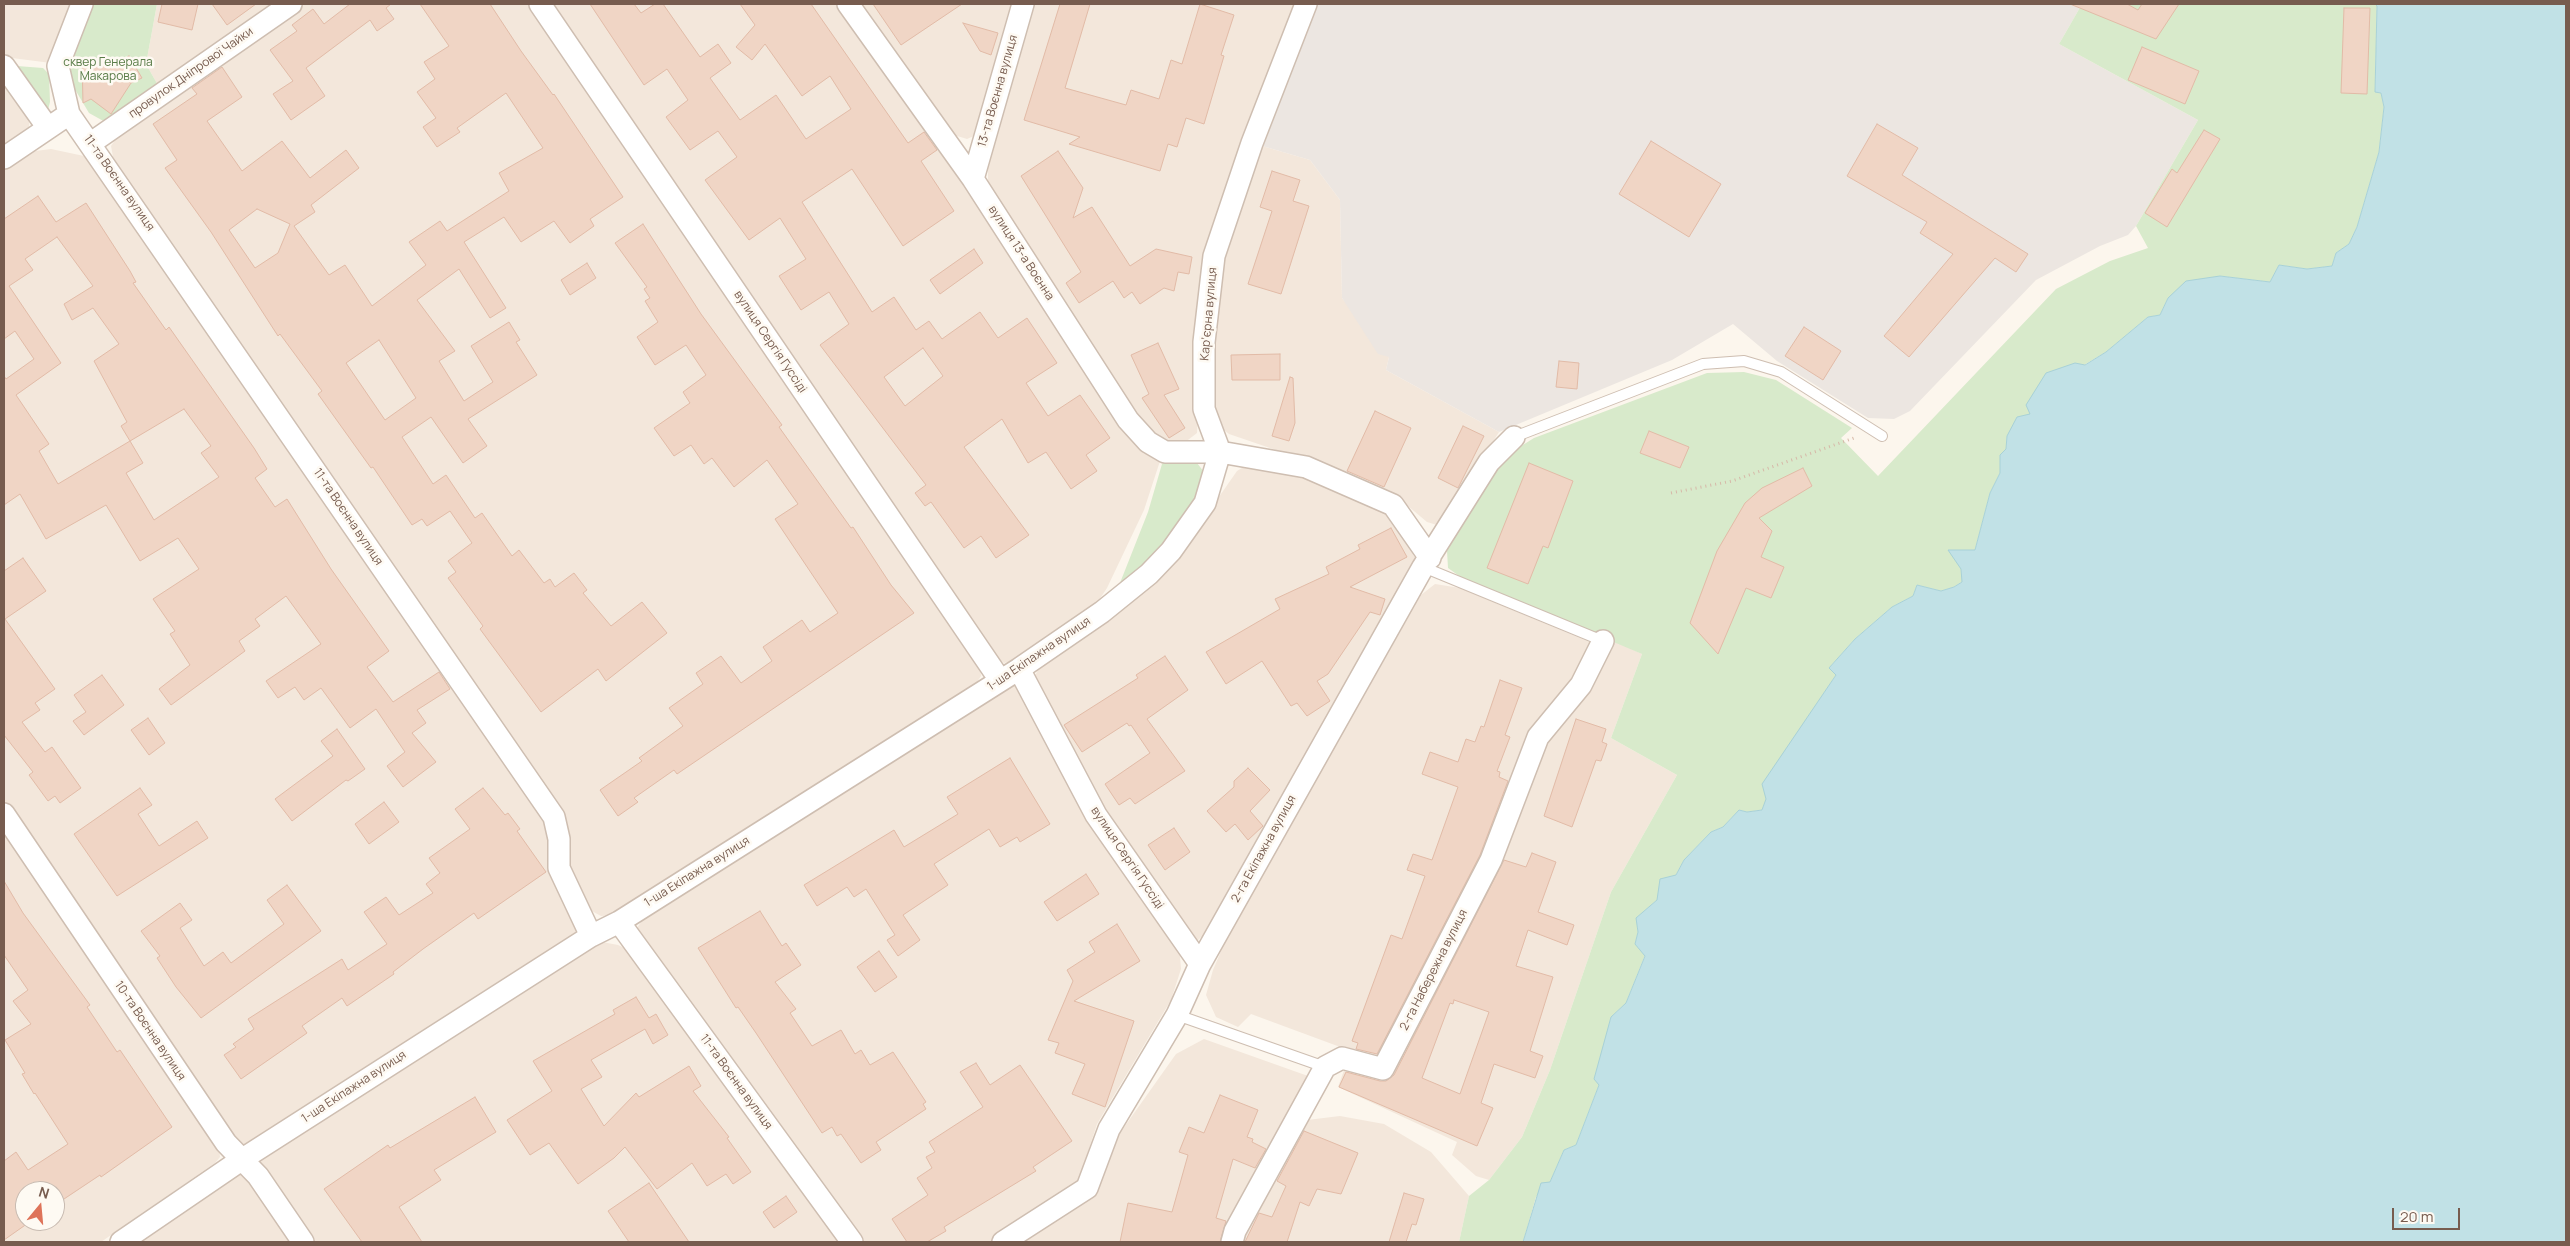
<!DOCTYPE html>
<html>
<head>
<meta charset="utf-8">
<style>
  body { margin:0 }
  #map { position:relative; width:2570px; height:1246px; overflow:hidden; background:#fcf6ed; font-family:Manrope,sans-serif }
  canvas { display:block }
  .frame { position:absolute; inset:0; border:5px solid #775c4f; pointer-events:none }
  .north { position:absolute; left:15px; top:1181px; width:50px; height:50px; box-sizing:border-box; background:#fefaf3; border:1px solid #c8bbb1; border-radius:50%; rotate:17deg; font-size:14px; font-weight:700; line-height:20px; text-align:center; color:#775c4f }
  .north::after { content:''; display:block; margin:auto; width:18px; height:22px; background:#de7359; clip-path:polygon(50% 0,100% 100%,50% 72%,0 100%) }
  .scale { position:absolute; left:2392px; top:1208px; width:68px; height:22px; box-sizing:border-box; border:2px solid #775c4f; border-top:0; padding-left:6px; font-size:15px; line-height:18px; white-space:nowrap; color:#775c4f; -webkit-text-stroke:4px #fefaf3; paint-order:stroke }
</style>
</head>
<body>
<div id="map">
<canvas width="2570" height="1246"></canvas>
<div class="frame"></div>
<div class="north">N</div>
<div class="scale">20 m</div>
</div>
<script>
const context = document.querySelector('canvas').getContext('2d');
context.lineJoin = 'round';
function paint(path, color) {
  context.fillStyle = color;
  context.fill(path, 'evenodd');
}
function poly(rows) {
  const path = new Path2D();
  for (const r of rows) {
    path.moveTo(r[0], r[1]);
    for (let i = 2; i < r.length; i += 2) path.lineTo(r[i], r[i + 1]);
  }
  return path;
}
function stroke(path, color, width, dash) {
  context.strokeStyle = color;
  context.lineWidth = width;
  context.lineCap = dash ? 'butt' : 'round';
  context.setLineDash(dash || []);
  context.stroke(path);
}
function label(font, color, halo, rows, align = 'center') {
  context.font = font + ' Manrope,sans-serif';
  context.lineWidth = 5;
  context.setLineDash([]);
  context.textBaseline = 'middle';
  context.strokeStyle = halo;
  context.fillStyle = color;
  for (const [text, x, y, turn = 0] of rows) {
    context.save();
    context.translate(x, y);
    context.rotate((+turn || 0) * Math.PI / 180);
    context.textAlign = isNaN(turn) ? turn : align;
    if (halo) context.strokeText(text, 0, 0);
    context.fillText(text, 0, 0);
    context.restore();
  }
}
const residential = poly([
  [4,4,73,4,51,63,12,58,4,53],
  [157,4,278,4,159,87,146,64],
  [305,4,532,4,979,660,981,676,973,688,613,915,601,916,588,909,575,888,558,818,114,162,111,146,120,133],
  [549,4,838,4,1161,458,1144,510,1107,588,1095,606,1019,659,1004,663,992,655],
  [859,4,1011,4,974,136,967,139,954,135],
  [1031,4,1299,4,1207,255,1197,433,1184,443,1168,444,1134,417,988,182,988,158],
  [4,76,30,114,29,127,22,136,4,148],
  [1259,145,1310,160,1340,200,1342,298,1389,357,1386,370,1499,432,1446,515,1437,525,1427,522,1402,501,1311,462,1229,434,1219,426,1211,408,1219,259],
  [51,149,84,156,100,168,549,822,573,916,576,931,572,939,246,1146,240,1146,235,1141,4,800,4,168,28,152],
  [1250,463,1305,472,1387,510,1415,558,1206,933,1197,941,1185,936,1101,812,1034,677,1041,665,1177,557,1237,471],
  [1435,584,1460,588,1611,651,1615,641,1642,654,1611,738,1677,775,1611,892,1550,1070,1522,1137,1489,1180,1476,1176,1452,1155,1457,1142,1338,1087,1351,1051,1251,1014,1238,1027,1216,1017,1206,995,1213,970,1227,937,1421,595],
  [1019,684,1179,944,1181,969,1171,1000,1097,1124,1077,1186,990,1242,858,1242,643,943,637,928,646,915,1007,685],
  [4,828,219,1148,220,1157,215,1163,101,1242,4,1242],
  [25,1191,55,1191,55,1221,25,1221],
  [602,942,618,945,635,953,844,1242,312,1242,262,1171,260,1160,585,949],
  [1204,1039,1308,1076,1227,1242,1016,1242,1095,1189,1120,1133,1176,1054],
  [1340,1116,1384,1124,1431,1152,1469,1196,1459,1242,1236,1242,1299,1121],
  [244,1174,295,1242,136,1242,230,1177]
]);
const industrial = poly([
  [1313,4,2082,4,2059,44,2198,120,2136,226,2128,235,2100,246,2036,280,1910,411,1894,419,1868,418,1777,361,1733,324,1672,360,1499,432,1386,370,1389,357,1378,354,1342,298,1340,200,1310,160,1259,145]
]);
const green = poly([
  [90,4,157,4,146,64,159,87,107,123,89,113,70,81,70,60],
  [2082,4,2375,4,2377,6,2375,91,2381,93,2384,107,2379,152,2357,227,2349,244,2336,253,2332,266,2307,269,2279,265,2270,282,2220,276,2168,298,2160,315,2148,317,2106,352,2084,365,2007,436,2006,449,2000,455,2000,473,1990,493,1975,550,1961,569,1963,581,1954,587,1941,591,1917,585,1913,596,1892,607,1855,639,1829,668,1836,675,1807,719,1762,810,1747,812,1739,810,1723,827,1711,832,1684,860,1676,875,1657,900,1637,918,1638,932,1635,944,1645,955,1626,1003,1611,1017,1599,1085,1576,1145,1564,1150,1550,1182,1536,1197,1523,1242,1459,1242,1469,1196,1489,1180,1522,1137,1550,1070,1611,892,1677,775,1611,738,1642,654,1462,578,1448,568,1447,551,1494,470,1510,453,1534,438,1707,373,1744,372,1776,380,1852,428,1841,438,1878,476,2056,289,2110,261,2148,248,2136,226,2198,120,2059,44],
  [17,66,43,68,49,74,50,102,48,110],
  [1170,457,1197,463,1204,472,1197,502,1163,547,1118,588,1148,512,1162,464]
]);
const water = poly([
  [2375,4,2566,4,2566,1242,1523,1242,1541,1183,1550,1182,1564,1150,1576,1145,1599,1085,1594,1079,1611,1017,1626,1003,1645,956,1635,944,1638,932,1636,918,1657,900,1660,879,1676,875,1684,860,1711,832,1723,827,1739,810,1747,812,1762,810,1766,799,1762,784,1836,675,1829,668,1855,639,1892,607,1913,596,1917,585,1941,591,1954,587,1962,582,1961,569,1948,550,1975,550,1990,493,2000,473,2000,455,2006,449,2007,436,2017,417,2030,414,2026,405,2046,373,2075,363,2085,365,2106,352,2148,317,2160,315,2168,298,2186,281,2220,276,2270,282,2279,265,2307,269,2332,266,2336,253,2349,244,2357,227,2379,152,2384,107,2381,93,2375,92,2377,6,2375,4]
]);
const building = poly([
  [162,4,198,4,192,30,158,22,162,4],
  [212,4,256,4,227,25,212,4],
  [350,4,391,4,386,8,394,19,377,31,370,20,306,68,325,96,291,120,273,94,293,81,270,50,297,31,292,25,313,9,324,24,350,4],
  [420,4,490,4,521,51,553,95,554,94,623,197,590,219,594,226,570,243,554,221,521,242,504,217,464,242,506,308,490,318,459,269,417,300,455,351,439,361,464,401,493,382,471,346,509,322,520,340,516,342,537,375,468,419,487,446,463,463,431,417,402,437,433,484,446,475,475,518,482,513,512,556,519,550,544,583,550,579,555,587,574,573,587,590,583,593,611,626,642,602,667,633,606,681,598,669,541,712,480,629,483,626,448,578,456,572,448,561,472,543,450,511,427,526,422,519,412,525,373,467,371,468,318,394,322,391,280,334,278,336,211,232,165,168,177,160,153,124,197,94,192,88,222,67,242,97,207,121,242,171,282,141,310,178,346,150,359,168,311,205,315,212,294,226,329,275,345,265,372,306,426,265,409,242,440,221,447,231,509,191,499,173,543,148,506,93,457,128,460,132,437,147,423,127,436,118,417,92,435,79,424,62,449,46,420,4],
  [257,209,290,224,278,253,255,268,229,230,257,209],
  [379,340,416,398,385,420,346,363,379,340],
  [590,4,634,4,641,13,655,4,663,4,700,57,718,44,731,63,710,78,740,120,776,95,806,139,851,109,830,76,802,96,765,44,752,60,736,47,755,25,740,4,811,4,908,143,924,132,937,150,921,161,954,211,903,246,852,169,802,202,872,312,894,297,916,330,929,321,942,339,980,312,998,338,1027,318,1057,363,1026,383,1048,416,1080,395,1110,438,1086,455,1097,471,1071,489,1046,452,1028,463,1002,419,964,447,1029,535,996,558,981,536,964,548,931,502,925,506,915,493,926,485,820,345,849,324,829,292,801,310,779,276,806,259,780,218,749,240,705,180,737,157,718,131,690,150,666,117,688,100,667,69,644,85,590,4],
  [923,348,943,376,905,406,884,377,923,348],
  [873,4,962,4,901,45,873,4],
  [1060,4,1090,4,1065,88,1126,105,1131,90,1159,99,1171,60,1182,64,1200,4,1234,15,1221,55,1224,56,1204,124,1186,118,1177,147,1168,144,1160,171,1069,144,1080,137,1024,120,1060,4],
  [2070,4,2127,4,2138,10,2142,4,2179,4,2156,39,2070,4],
  [2344,8,2370,8,2367,94,2341,93,2344,8],
  [963,23,998,33,991,55,980,51,963,23],
  [2142,47,2199,71,2185,104,2128,80,2142,47],
  [129,56,142,78,131,83,111,114,91,99,83,103,82,60,119,62,129,56],
  [1877,124,1918,148,1902,175,2028,254,2016,272,1995,258,1909,357,1884,336,1953,254,1920,233,1927,222,1847,176,1877,124],
  [2204,130,2220,139,2167,227,2145,213,2172,169,2177,173,2204,130],
  [1651,141,1721,184,1689,237,1619,194,1651,141],
  [1058,151,1083,188,1073,218,1092,207,1130,266,1156,249,1192,257,1189,274,1178,272,1174,291,1164,288,1140,304,1132,292,1124,298,1113,281,1079,303,1066,283,1081,272,1021,176,1058,151],
  [1272,171,1300,180,1293,201,1309,206,1281,294,1248,284,1272,211,1260,207,1272,171],
  [38,196,56,222,86,203,130,271,136,282,133,283,166,330,169,327,254,448,267,469,255,478,275,507,287,499,331,569,389,651,367,667,393,702,439,672,450,689,417,710,426,723,412,733,436,762,403,787,387,766,405,752,376,709,350,728,321,688,304,700,295,687,278,698,266,681,321,644,286,596,255,619,260,626,239,641,245,651,171,705,159,689,190,665,170,634,175,631,153,599,199,569,178,538,140,561,106,505,46,539,20,494,4,505,4,376,6,379,34,359,15,331,4,339,4,219,38,196],
  [57,237,93,286,64,304,72,320,93,308,119,344,94,361,127,422,121,426,130,441,58,484,39,451,49,444,16,395,61,363,9,286,33,270,25,259,57,237],
  [184,409,211,446,201,453,219,477,154,520,126,473,143,463,130,441,184,409],
  [643,224,701,314,782,425,779,427,851,528,853,527,891,585,914,613,677,774,674,770,634,798,638,802,618,816,600,790,642,761,639,758,683,726,669,708,703,684,696,673,721,656,741,683,772,661,763,647,802,620,810,632,838,613,775,519,798,504,767,460,734,487,712,458,704,464,691,445,674,456,654,428,690,403,683,392,706,375,686,345,655,365,637,337,658,322,645,301,650,298,644,289,647,287,615,243,643,224],
  [974,249,983,263,940,294,930,280,974,249],
  [587,263,596,278,570,295,561,280,587,263],
  [1804,327,1841,351,1823,380,1785,356,1804,327],
  [1158,343,1179,389,1164,395,1185,428,1169,438,1142,398,1149,394,1131,355,1158,343],
  [1280,354,1280,380,1232,380,1231,355,1280,354],
  [1559,361,1579,363,1577,389,1556,387,1559,361],
  [1290,377,1293,378,1295,423,1289,441,1272,436,1290,377],
  [1375,411,1411,428,1384,487,1347,471,1375,411],
  [1463,426,1484,436,1458,488,1438,478,1463,426],
  [1649,431,1689,447,1680,468,1640,453,1649,431],
  [1529,463,1573,481,1548,548,1543,546,1528,584,1487,568,1529,463],
  [1803,468,1812,486,1759,518,1772,531,1761,557,1784,567,1771,598,1746,588,1718,654,1690,623,1717,551,1745,503,1762,488,1803,468],
  [1391,528,1407,557,1350,587,1385,599,1380,615,1370,612,1328,674,1317,681,1330,701,1307,716,1297,703,1291,706,1262,661,1226,684,1206,652,1280,609,1275,599,1329,574,1326,567,1360,549,1358,545,1391,528],
  [23,558,46,591,5,619,55,689,35,703,40,710,22,722,45,752,52,747,81,788,60,803,55,796,48,801,29,775,33,772,4,735,4,571,23,558],
  [1165,656,1188,690,1147,719,1185,771,1135,804,1130,798,1119,805,1105,784,1150,753,1131,725,1129,726,1127,723,1082,752,1064,725,1138,678,1136,675,1165,656],
  [102,675,124,705,84,735,73,721,86,712,74,695,102,675],
  [1500,680,1522,688,1505,735,1510,737,1497,771,1500,772,1499,777,1508,781,1480,855,1377,1054,1356,1049,1358,1043,1352,1041,1391,935,1402,939,1425,876,1407,870,1413,854,1432,860,1458,787,1422,774,1430,752,1458,762,1466,739,1475,742,1481,726,1484,727,1500,680],
  [148,718,165,743,149,755,131,730,148,718],
  [1576,719,1606,729,1602,742,1607,744,1601,761,1596,760,1572,827,1544,816,1576,719],
  [337,729,365,769,348,781,346,780,292,821,275,799,333,756,321,741,337,729],
  [1010,758,1050,824,1020,842,1017,837,1000,847,989,829,934,864,948,885,903,915,920,940,898,956,887,940,895,935,866,889,854,897,847,887,817,906,804,885,894,830,904,847,958,814,947,797,1010,758],
  [1248,768,1270,790,1250,811,1263,826,1248,840,1235,824,1226,832,1207,811,1234,787,1234,781,1248,768],
  [140,788,152,805,138,814,159,846,197,821,208,838,117,896,74,834,140,788],
  [483,788,505,815,508,813,520,829,517,831,546,872,478,919,474,913,423,949,393,972,394,974,347,1006,342,998,302,1026,307,1033,241,1079,224,1055,236,1047,233,1044,254,1029,248,1019,342,959,348,970,387,944,364,912,386,897,399,915,433,893,426,884,440,873,429,858,470,829,455,809,483,788],
  [384,802,399,822,369,844,355,824,384,802],
  [1174,828,1190,852,1165,870,1148,845,1174,828],
  [1532,853,1556,862,1538,912,1574,925,1567,945,1528,930,1516,966,1553,977,1530,1051,1543,1056,1535,1078,1494,1064,1481,1103,1493,1108,1477,1146,1339,1087,1346,1072,1380,1081,1386,1081,1394,1075,1504,860,1526,867,1532,853],
  [1454,1000,1489,1012,1460,1094,1422,1078,1450,1003,1453,1004,1454,1000],
  [1086,874,1099,894,1057,921,1044,902,1086,874],
  [4,881,23,913,90,1005,87,1007,117,1052,120,1050,172,1127,101,1177,100,1175,55,1205,55,1191,25,1191,25,1221,31,1221,4,1240,4,1161,16,1152,28,1170,68,1144,35,1093,34,1094,22,1074,25,1073,5,1040,31,1024,13,1001,28,990,4,955,4,881],
  [287,885,321,931,201,1018,176,987,157,958,160,956,141,931,180,903,192,920,180,928,204,966,223,952,231,963,284,924,267,900,287,885],
  [760,911,782,946,786,943,801,965,775,982,796,1009,790,1013,812,1046,841,1030,855,1054,861,1050,870,1065,893,1052,926,1102,923,1104,926,1109,876,1142,881,1150,861,1163,841,1134,837,1136,832,1127,822,1133,756,1033,738,1007,736,1008,698,948,760,911],
  [1117,924,1140,961,1074,1001,1134,1021,1105,1107,1072,1094,1085,1064,1055,1053,1059,1043,1048,1040,1073,981,1067,970,1095,952,1089,942,1117,924],
  [879,951,897,977,875,992,857,967,879,951],
  [636,997,649,1018,656,1014,668,1035,653,1044,645,1029,591,1060,602,1077,581,1089,604,1126,636,1093,639,1097,689,1066,701,1086,693,1091,729,1137,727,1138,751,1172,733,1184,726,1174,707,1186,692,1163,657,1189,625,1147,614,1158,578,1184,549,1143,530,1155,507,1120,552,1091,533,1061,615,1014,613,1010,636,997],
  [976,1063,990,1085,1020,1065,1072,1141,1033,1167,1036,1171,944,1227,946,1231,927,1242,907,1242,892,1219,928,1195,917,1178,932,1168,926,1157,935,1152,929,1142,983,1107,960,1072,976,1063],
  [1220,1095,1258,1110,1247,1137,1253,1139,1252,1142,1266,1149,1255,1168,1233,1159,1216,1218,1226,1221,1220,1242,1120,1242,1128,1203,1172,1212,1188,1155,1179,1152,1189,1127,1204,1133,1220,1095],
  [475,1097,496,1132,434,1170,441,1180,399,1207,422,1242,362,1242,324,1189,388,1145,390,1148,475,1097],
  [1304,1131,1358,1153,1341,1194,1317,1189,1309,1206,1300,1202,1287,1242,1245,1242,1259,1213,1272,1217,1286,1186,1277,1181,1304,1131],
  [649,1183,689,1242,629,1242,608,1211,649,1183],
  [1404,1193,1424,1199,1416,1225,1412,1224,1406,1242,1389,1242,1404,1193],
  [786,1196,797,1212,774,1228,763,1212,786,1196]
]);
const path = poly([
  [1671,493,1732,481,1854,438]
]);
const lane = poly([
  [1514,437,1703,364,1744,361,1781,372,1882,436],
  [1423,567,1603,641],
  [1177,1015,1325,1067]
]);
const street = poly([
  [82,4,58,66,69,114,554,817,559,839,559,868,591,936],
  [540,4,1000,680],
  [848,4,973,179,1128,420,1148,442,1165,452,1220,452,1306,467,1393,505,1430,558],
  [4,66,48,128],
  [91,143,291,4],
  [4,158,69,114],
  [973,179,1023,4],
  [1220,452,1204,409,1204,342,1214,256,1252,143,1306,4],
  [1019,669,1096,815,1200,964],
  [4,814,226,1143,258,1176,303,1242],
  [619,922,852,1242],
  [121,1242,241,1160,591,936,619,922,1019,669,1102,612,1149,574,1171,551,1205,503,1220,452],
  [1003,1242,1087,1188,1109,1129,1177,1015,1200,964,1423,567,1489,462,1514,437],
  [1232,1242,1235,1231,1325,1067,1342,1058,1383,1069,1491,860,1538,737,1581,685,1603,641]
]);
const parkNames = [
  ["сквер Генерала",108,63],
  ["Макарова",108,77]
];
const streetNames = [
  ["провулок Дніпрової Чайки",191,73,-35],
  ["13-та Воєнна вулиця",998,91,-74],
  ["11-та Воєнна вулиця",119,183,55],
  ["вулиця 13-а Воєнна",1021,253,57],
  ["Карʼєрна вулиця",1209,314,-85],
  ["вулиця Сергія Гуссіді",770,342,56],
  ["11-та Воєнна вулиця",348,517,56],
  ["1-ша Екіпажна вулиця",1039,654,-34],
  ["2-га Екіпажна вулиця",1264,849,-61],
  ["вулиця Сергія Гуссіді",1127,858,56],
  ["1-ша Екіпажна вулиця",697,872,-32],
  ["2-га Набережна вулиця",1434,970,-63],
  ["10-та Воєнна вулиця",150,1031,56],
  ["11-та Воєнна вулиця",736,1082,54],
  ["1-ша Екіпажна вулиця",354,1087,-33]
];
paint(residential, '#f3e7db');
paint(industrial, '#ece6e1');
paint(green, '#d8eacb');
paint(water, '#c1e1e6');
stroke(water, '#a8d1d7', 1);
paint(building, '#f0d5c5');
stroke(building, '#e2bba7', 1);
stroke(lane, '#cebeb1', 12);
stroke(street, '#cebeb1', 24);
stroke(path, '#d6b8a8', 3, [1, 4]);
stroke(lane, '#fff', 10);
stroke(street, '#fff', 21);
label('12px', '#597c48', '#fefaf3', parkNames);
label('12px', '#775c4f', '#fefaf3', streetNames);
</script>
</body>
</html>
